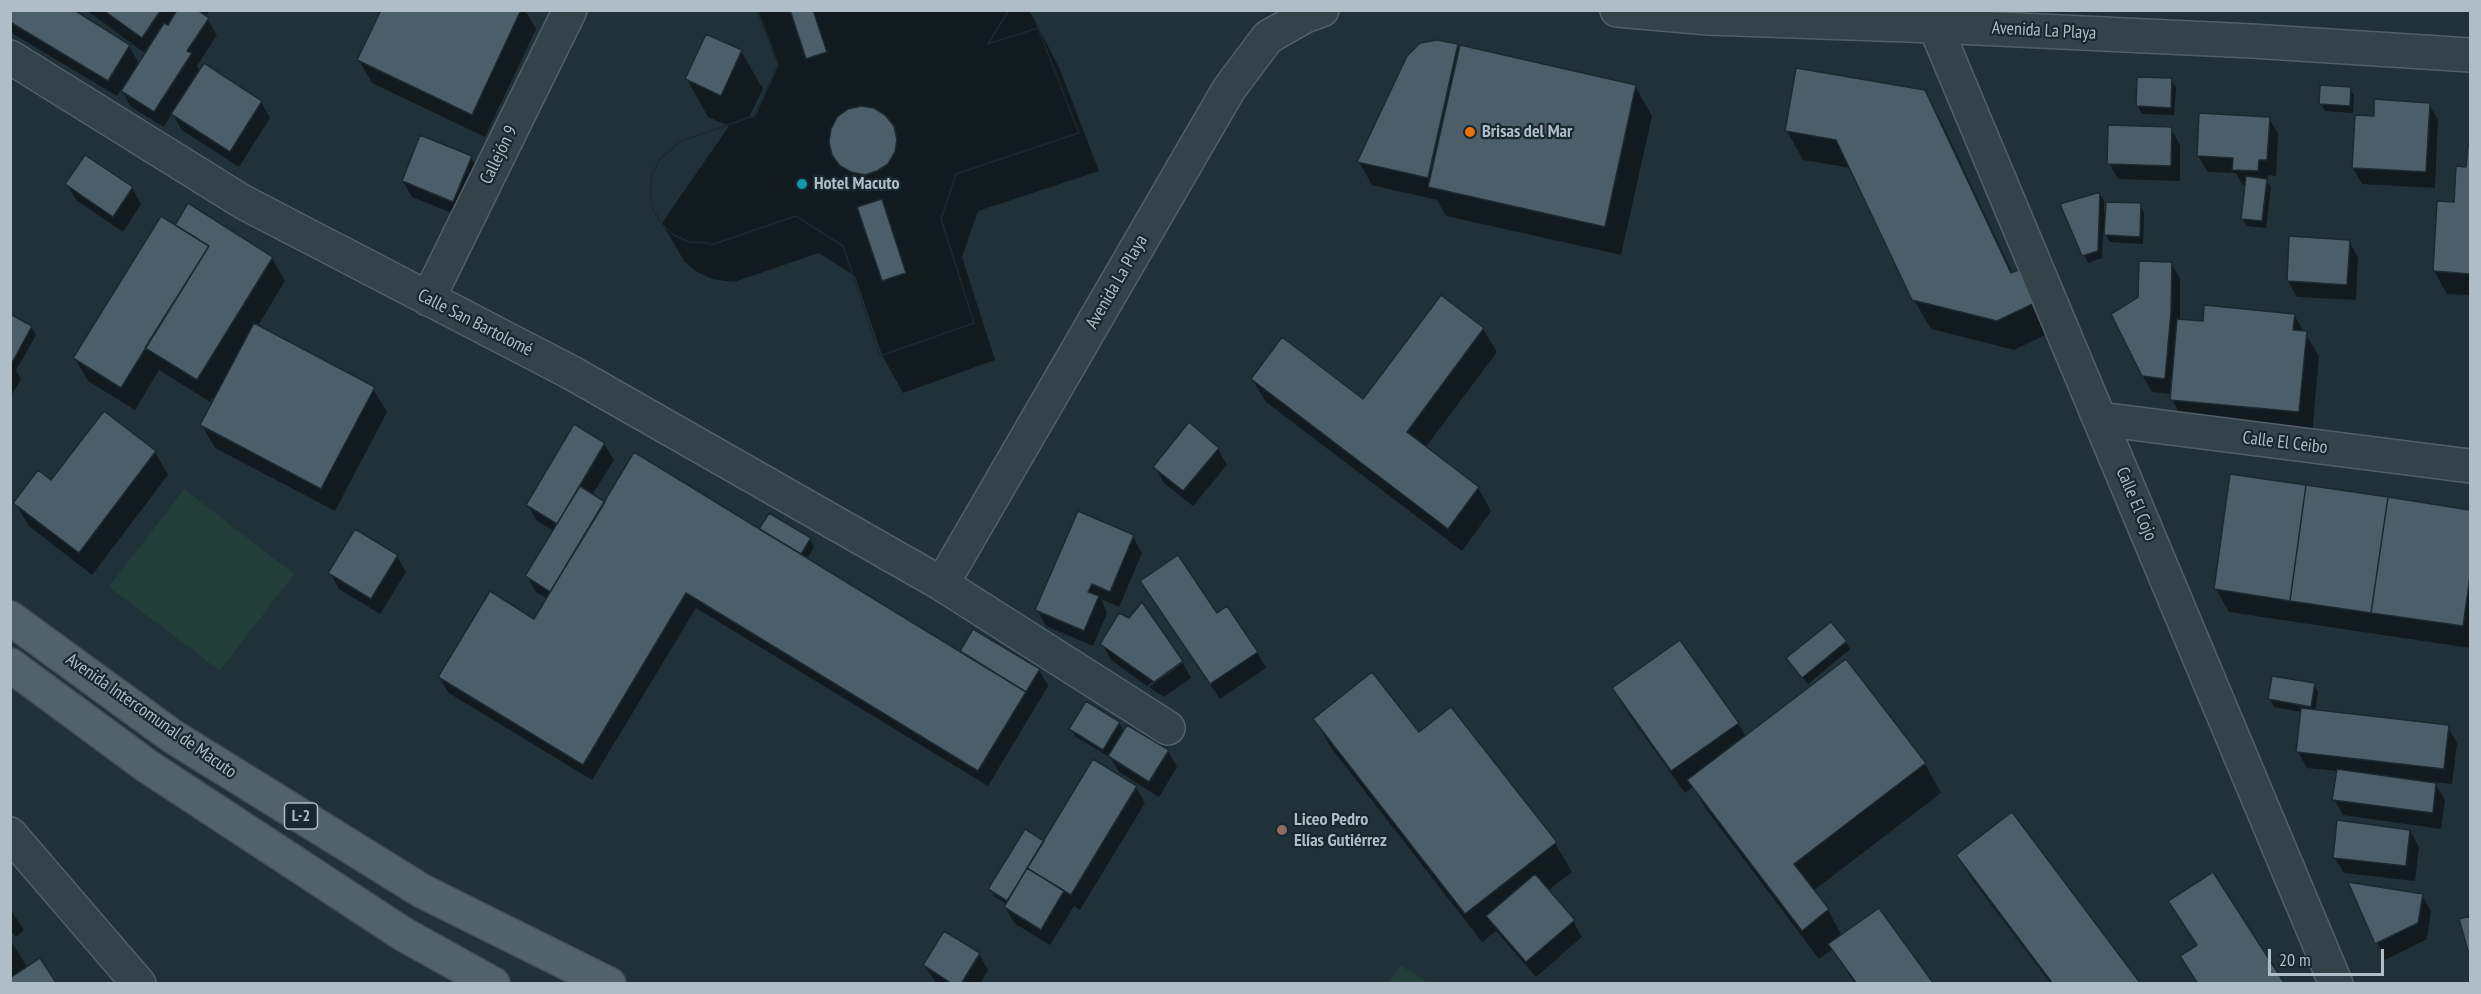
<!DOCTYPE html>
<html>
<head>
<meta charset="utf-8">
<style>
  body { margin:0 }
  #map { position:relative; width:2481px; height:994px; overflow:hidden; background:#20313a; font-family:"PT Sans Narrow",sans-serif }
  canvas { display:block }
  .frame { position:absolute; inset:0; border:12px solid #aebdc7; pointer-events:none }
  .scale { position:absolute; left:2268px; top:949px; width:116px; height:27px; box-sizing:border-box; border:3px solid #aebdc7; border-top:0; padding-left:8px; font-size:18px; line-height:21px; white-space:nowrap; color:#aebdc7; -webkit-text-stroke:4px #19272f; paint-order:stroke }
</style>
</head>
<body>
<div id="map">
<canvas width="2481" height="994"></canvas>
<div class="frame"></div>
<div class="scale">20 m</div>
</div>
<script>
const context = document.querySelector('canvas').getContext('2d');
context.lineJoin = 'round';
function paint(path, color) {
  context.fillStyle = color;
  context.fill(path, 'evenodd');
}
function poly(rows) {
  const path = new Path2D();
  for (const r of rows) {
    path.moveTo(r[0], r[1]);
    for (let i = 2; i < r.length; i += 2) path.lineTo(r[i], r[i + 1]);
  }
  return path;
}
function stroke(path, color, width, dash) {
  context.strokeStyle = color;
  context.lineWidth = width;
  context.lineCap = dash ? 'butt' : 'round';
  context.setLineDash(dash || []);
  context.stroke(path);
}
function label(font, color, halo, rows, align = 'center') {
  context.font = font + ' "PT Sans Narrow",sans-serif';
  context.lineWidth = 4.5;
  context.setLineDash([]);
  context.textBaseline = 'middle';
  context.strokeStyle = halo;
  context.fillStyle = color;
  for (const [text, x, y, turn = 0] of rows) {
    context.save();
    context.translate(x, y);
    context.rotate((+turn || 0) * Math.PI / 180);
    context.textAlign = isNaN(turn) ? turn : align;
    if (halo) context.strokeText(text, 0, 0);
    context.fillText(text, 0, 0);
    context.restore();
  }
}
const green = poly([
  [184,489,294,574,220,671,109,587],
  [1400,965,1429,983,1389,983]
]);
const shadow = poly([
  [10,10,129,46,139,64,146,54,86,10,194,10,207,19,217,35,197,66,200,72,261,102,270,118,239,167,182,130,172,113,164,127,131,107,121,89,117,96,10,32],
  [199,10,210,10,207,15],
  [382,10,525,10,536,29,485,137,372,83,359,60],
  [758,10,1029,10,1059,67,1099,171,978,211,962,257,995,360,903,393,882,355,855,276,819,253,734,282,712,279,697,272,684,261,662,223,729,126,708,117,687,79,741,51,763,89,748,119,755,117,779,65],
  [1457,45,1460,51,1635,86,1652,116,1621,255,1446,216,1437,200,1372,185,1359,162],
  [2171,80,2176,87,2174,115,2142,114,2138,106],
  [2350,89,2354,96,2353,113,2325,111,2321,103],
  [1924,91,1941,121,2013,274,2055,330,2014,350,1931,329,1914,300,1851,168,1803,160,1787,131],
  [2429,104,2438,120,2435,188,2362,184,2353,168,2375,118],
  [2269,118,2278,134,2276,176,2268,175,2267,182,2271,188,2266,228,2247,226,2242,218,2246,185,2243,185,2236,173,2208,172,2198,156],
  [2171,129,2180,145,2180,181,2118,179,2109,163],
  [2469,146,2470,295,2447,294,2434,271,2468,169],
  [86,157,132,188,141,204,123,232,76,200,67,184],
  [471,157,480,173,462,217,412,197,403,181],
  [2100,194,2104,201,2104,213,2140,205,2144,213,2143,244,2110,242,2103,231,2102,258,2088,263,2084,255],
  [176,227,272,258,285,281,257,327,373,389,387,412,335,511,215,448,202,425,217,396,215,395,210,402,159,370,135,410,88,381,75,358],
  [2349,241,2358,257,2356,300,2297,297,2288,281],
  [2171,263,2180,279,2180,321,2204,323,2294,315,2319,356,2312,435,2185,423,2172,400,2172,394,2152,392,2143,376,2140,297],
  [10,316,31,327,36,335,16,370,21,379,10,398],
  [1483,329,1497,352,1425,448,1478,488,1491,511,1462,551,1266,402,1252,379,1363,401],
  [604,444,614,460,592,495,605,504,810,539,814,547,807,559,960,653,973,631,1039,670,1048,686,988,786,696,608,592,780,449,693,439,677,535,621,548,599,536,592,527,576,554,531,537,521,528,505],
  [1218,449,1227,465,1193,506,1164,483,1155,467],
  [155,452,168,475,92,575,29,526,15,503],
  [2232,476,2470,511,2470,648,2229,612,2216,589],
  [1133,537,1142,553,1119,607,1101,599,1107,613,1093,646,1046,626,1037,610],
  [397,556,406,572,380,614,339,589,330,573],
  [1151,597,1217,615,1257,652,1266,668,1220,699],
  [1846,642,1850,649,1808,684,1793,666],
  [1102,644,1181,661,1147,686,1111,660],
  [1846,661,1925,764,1941,793,1813,891,1828,910,1842,936,1932,984,1855,984,1833,949,1819,959,1706,809,1693,787,1685,793,1627,712,1614,689,1738,723,1746,737],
  [1183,663,1191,678,1164,697,1149,687],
  [2314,684,2318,692,2315,711,2448,727,2457,743,2452,784,2434,782,2445,800,2441,829,2343,815,2334,799,2338,771,2307,768,2298,752,2302,712,2274,707,2270,699],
  [1315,720,1418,734,1555,843,1572,872,1547,891,1573,921,1582,937,1536,977,1496,931,1482,942,1332,749],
  [1119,723,1124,731,1168,751,1177,767,1159,797,1119,772,1109,755,1108,756,1076,737,1071,729],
  [1136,787,1145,803,1080,910,1074,906,1050,945,1014,923,1005,907,1007,904,995,897,990,889,1044,843],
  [2410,831,2419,847,2415,881,2344,873,2334,857],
  [1958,855,2139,984,2051,984,1971,878],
  [2351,884,2422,895,2431,911,2427,939,2385,960],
  [10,909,24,930,16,937,10,931],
  [10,940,28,968,10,984],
  [979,954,988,970,980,984,937,984,924,965]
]);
const building = poly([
  [10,10,74,10,130,45,108,81,10,22,10,10],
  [103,10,161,10,142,38,103,10],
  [177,10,197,10,209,18,187,51,192,53,154,112,121,91,164,23,168,25,177,10],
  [381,10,521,10,472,115,357,60,381,10],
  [757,10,1009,10,988,44,1038,28,1079,133,956,174,941,219,974,323,880,356,843,246,796,216,711,245,710,243,689,242,674,235,661,223,653,209,650,192,652,175,659,160,676,145,675,143,754,116,778,65,757,10],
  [861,106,874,108,885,115,894,126,897,139,895,152,888,164,877,171,865,175,851,172,840,166,832,155,829,142,831,129,837,117,848,109,861,106],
  [757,10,790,10,806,59,827,52,813,10,1009,10,988,44,1038,28,1079,133,956,174,941,219,974,323,880,356,843,246,796,216,711,245,710,243,689,242,674,235,661,223,653,209,650,192,652,175,659,160,676,145,675,143,754,116,778,65,757,10],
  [882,199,906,273,882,281,857,207,882,199],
  [706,34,742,50,721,96,685,79,706,34],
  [1437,40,1458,44,1428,178,1357,162,1407,56,1420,43,1437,40],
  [1460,45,1636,85,1605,227,1428,187,1460,45],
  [204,63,262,101,230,152,171,114,204,63],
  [1796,68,1925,90,2011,273,2023,268,2039,301,1997,321,1912,300,1836,140,1785,131,1796,68],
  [2137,77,2172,78,2171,108,2136,106,2137,77],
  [2320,85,2351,87,2350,106,2319,104,2320,85],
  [2374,99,2430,103,2426,172,2352,168,2355,115,2374,116,2374,99],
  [2199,113,2270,117,2267,160,2259,160,2258,171,2232,170,2233,158,2197,156,2199,113],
  [2108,125,2172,127,2171,166,2107,164,2108,125],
  [420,135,472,156,453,202,402,181,420,135],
  [2468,145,2470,145,2470,274,2433,271,2437,201,2454,202,2456,166,2466,167,2468,145],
  [85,155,133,187,113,217,65,184,85,155],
  [2246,176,2267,179,2262,221,2241,219,2246,176],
  [2100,192,2098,251,2082,256,2060,204,2100,192],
  [2106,202,2141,203,2140,237,2104,235,2106,202],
  [188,203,273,257,197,380,145,348,209,246,175,225,188,203],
  [161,216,209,246,121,388,73,358,161,216],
  [2289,236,2350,240,2347,285,2287,281,2289,236],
  [2139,261,2172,262,2171,312,2165,379,2142,376,2111,314,2138,297,2139,261],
  [1441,295,1484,328,1407,432,1479,487,1448,529,1251,379,1282,337,1363,399,1441,295],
  [2204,305,2295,314,2293,330,2307,331,2299,412,2170,400,2177,319,2203,321,2204,305],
  [10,314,32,326,13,361,10,360,10,314],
  [254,323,375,387,321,489,200,425,254,323],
  [104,411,156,451,79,553,13,503,38,470,51,480,104,411],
  [1189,422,1219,448,1183,491,1153,467,1189,422],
  [574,424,605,443,557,524,526,505,574,424],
  [634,452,1026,692,978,771,686,593,583,765,438,677,490,591,534,619,634,452],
  [2230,474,2306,485,2290,601,2214,589,2230,474],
  [2306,485,2388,497,2371,613,2290,601,2306,485],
  [580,486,605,502,550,592,525,576,580,486],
  [2388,497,2470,510,2470,577,2463,626,2371,613,2388,497],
  [1078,511,1134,535,1110,592,1092,584,1088,592,1099,596,1084,631,1035,610,1078,511],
  [769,513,811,538,801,554,759,529,769,513],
  [355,529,398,555,371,599,328,573,355,529],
  [1178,555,1217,613,1227,606,1258,652,1210,684,1140,581,1178,555],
  [1142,602,1183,661,1154,682,1100,644,1119,613,1129,618,1142,602],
  [1831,622,1847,641,1802,678,1786,658,1831,622],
  [973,629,1040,669,1026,692,960,651,973,629],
  [1680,640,1739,723,1671,771,1612,688,1680,640],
  [1846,659,1926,763,1794,864,1829,909,1802,931,1687,780,1846,659],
  [1372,672,1419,732,1451,707,1557,842,1465,914,1313,719,1372,672],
  [2272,676,2315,683,2311,707,2268,699,2272,676],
  [1086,701,1120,722,1103,750,1069,729,1086,701],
  [2301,708,2449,725,2444,769,2296,752,2301,708],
  [1127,725,1169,750,1149,782,1108,756,1127,725],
  [1093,759,1137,786,1071,895,1027,868,1093,759],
  [2337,769,2436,783,2433,813,2332,800,2337,769],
  [2012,812,2141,984,2053,984,1956,855,2012,812],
  [2337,820,2410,830,2406,866,2333,858,2337,820],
  [1025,829,1044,841,1007,901,988,889,1025,829],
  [1027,868,1064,891,1041,930,1004,907,1027,868],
  [2213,872,2285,984,2198,984,2180,956,2197,945,2168,901,2213,872],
  [1535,874,1575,920,1526,962,1486,916,1535,874],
  [2348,882,2423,894,2418,923,2375,944,2348,882],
  [1879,908,1934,984,1857,984,1828,944,1879,908],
  [2470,916,2470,958,2459,919,2470,916],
  [944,931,980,953,961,984,952,984,923,965,944,931],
  [40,958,57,984,10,984,10,978,40,958]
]);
const minor = poly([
  [1617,10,1709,18,1935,26,2252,41,2470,55],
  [1935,26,2336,984],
  [10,57,243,202,572,373,942,584,1168,728],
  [428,299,570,10],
  [2100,419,2470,466],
  [942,584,1229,89,1268,37,1305,16,1322,10],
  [10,834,139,984]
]);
const primary = poly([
  [10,618,172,736,422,891,609,984],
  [10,665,147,766,403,934,493,984]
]);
const markers = [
  [1470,132,6,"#e8710a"],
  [802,184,6,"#0f9aa8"],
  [1282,830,6,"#8d6e63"]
];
const shields = [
  [301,816,33]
];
const shieldNames = [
  ["L-2",301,816]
];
const streetNames = [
  ["Avenida La Playa",2044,31,3],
  ["Callejón 9",499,155,-64],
  ["Avenida La Playa",1117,282,-60],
  ["Calle San Bartolomé",475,323,27],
  ["Calle El Ceibo",2285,443,7],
  ["Calle El Cojo",2136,504,67],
  ["Avenida Intercomunal de Macuto",151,716,35]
];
const poiNames = [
  ["Brisas del Mar",1482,132],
  ["Hotel Macuto",814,184],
  ["Liceo Pedro",1294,820],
  ["Elías Gutiérrez",1294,841]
];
paint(green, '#233d39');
paint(shadow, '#0007');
paint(building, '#4b5e69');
stroke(building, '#1b2931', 1.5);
stroke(minor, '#516068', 36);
stroke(primary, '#404e57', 36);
stroke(minor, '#34424a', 33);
stroke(primary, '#52626a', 33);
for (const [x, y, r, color] of markers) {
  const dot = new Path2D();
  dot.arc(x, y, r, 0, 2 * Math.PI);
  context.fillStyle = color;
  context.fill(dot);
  stroke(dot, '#19272f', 2);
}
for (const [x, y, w] of shields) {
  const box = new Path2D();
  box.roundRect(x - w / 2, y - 13, w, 26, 4.5);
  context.fillStyle = '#19272f';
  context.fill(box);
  stroke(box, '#aebdc7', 1.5);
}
label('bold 16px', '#aebdc7', null, shieldNames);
label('18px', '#aebdc7', '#19272f', streetNames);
label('bold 18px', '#aebdc7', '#19272f', poiNames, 'left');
</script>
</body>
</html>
